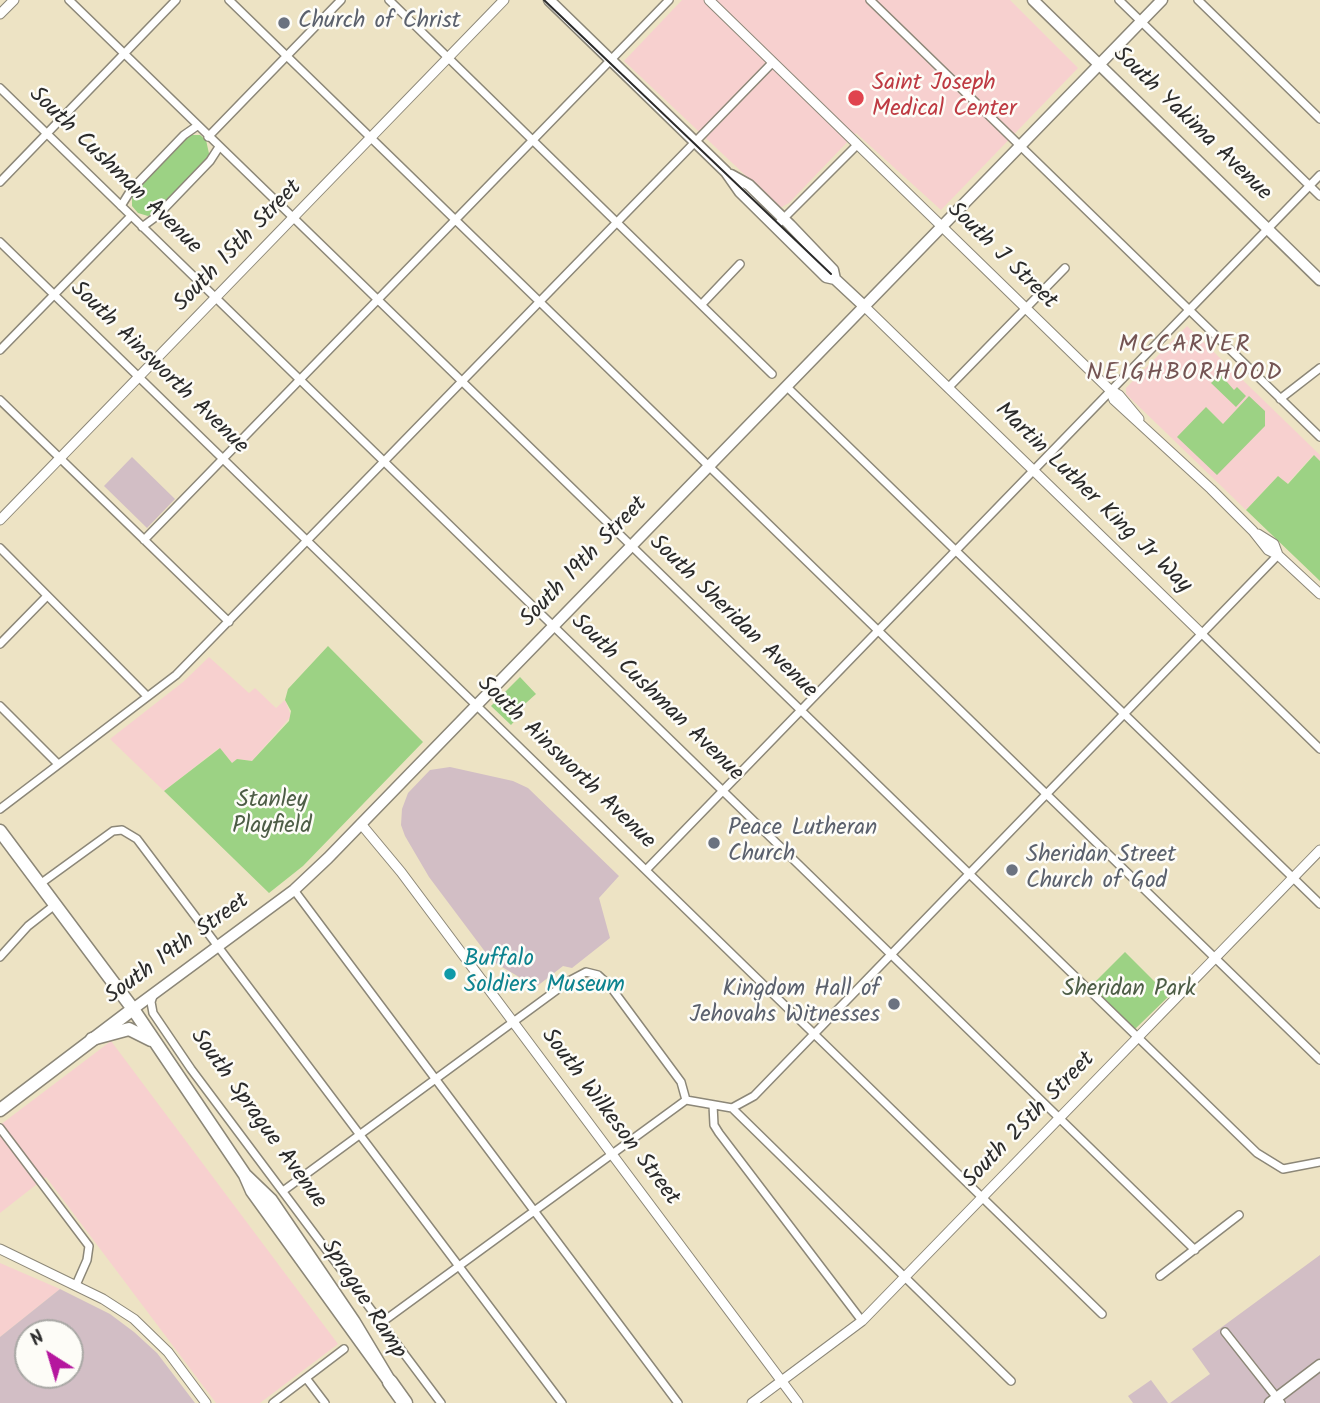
<!DOCTYPE html>
<html>
<head>
<meta charset="utf-8">
<style>
  body { margin:0 }
  #map { position:relative; width:1320px; height:1403px; overflow:hidden; background:#ede3c4; font-family:Kalam,sans-serif }
  canvas { display:block }
  .north { position:absolute; left:14px; top:1319px; width:70px; height:70px; box-sizing:border-box; background:#fdfcf7; border:2px solid #a9a8a5; border-radius:50%; rotate:323deg; font-size:19px; font-weight:700; line-height:28px; text-align:center; color:#2b2b2b }
  .north::after { content:''; display:block; margin:auto; width:24px; height:32px; background:#b5179e; clip-path:polygon(50% 0,100% 100%,50% 72%,0 100%) }
</style>
</head>
<body>
<div id="map">
<canvas width="1320" height="1403"></canvas>
<div class="north">N</div>
</div>
<script>
const context = document.querySelector('canvas').getContext('2d');
context.lineJoin = 'round';
function paint(path, color) {
  context.fillStyle = color;
  context.fill(path, 'evenodd');
}
function poly(rows) {
  const path = new Path2D();
  for (const r of rows) {
    path.moveTo(r[0], r[1]);
    for (let i = 2; i < r.length; i += 2) path.lineTo(r[i], r[i + 1]);
  }
  return path;
}
function stroke(path, color, width, dash) {
  context.strokeStyle = color;
  context.lineWidth = width;
  context.lineCap = dash ? 'butt' : 'round';
  context.setLineDash(dash || []);
  context.stroke(path);
}
function label(font, color, halo, rows, align = 'center') {
  context.font = font + ' Kalam,sans-serif';
  context.lineWidth = 5;
  context.setLineDash([]);
  context.textBaseline = 'middle';
  context.strokeStyle = halo;
  context.fillStyle = color;
  for (const [text, x, y, turn = 0] of rows) {
    context.save();
    context.translate(x, y);
    context.rotate((+turn || 0) * Math.PI / 180);
    context.textAlign = isNaN(turn) ? turn : align;
    if (halo) context.strokeText(text, 0, 0);
    context.fillText(text, 0, 0);
    context.restore();
  }
}
const built = poly([
  [682,0,1010,0,1078,68,941,210,856,133,789,203,780,208,624,61],
  [1187,326,1320,455,1320,461,1313,455,1287,484,1278,476,1246,510,1126,394,1126,388],
  [209,657,249,693,255,688,276,708,285,700,291,716,252,761,237,759,232,763,219,748,164,791,110,739,183,682],
  [111,1041,338,1344,260,1403,216,1403,46,1177,0,1213,0,1125],
  [0,1263,60,1289,0,1337]
]);
const industrial = poly([
  [132,457,175,499,147,528,104,486],
  [450,767,513,781,528,788,619,876,599,898,610,938,572,968,563,966,536,987,492,961,429,877,405,836,401,825,402,809,408,793,430,770],
  [1320,1255,1320,1403,1170,1403,1210,1374,1192,1349],
  [60,1289,110,1314,134,1332,157,1353,195,1403,0,1403,0,1337],
  [28,1333,70,1333,70,1375,28,1375],
  [1151,1380,1168,1403,1133,1403,1128,1396]
]);
const green = poly([
  [188,135,200,135,206,140,210,158,161,210,148,216,138,213,132,206,132,193],
  [1220,374,1234,390,1237,387,1246,396,1236,407,1211,383],
  [1249,396,1265,411,1265,426,1217,475,1177,437,1206,407,1223,424],
  [1314,455,1320,461,1320,581,1246,510,1278,476,1288,484],
  [328,646,423,742,303,866,269,893,164,791,220,748,232,763,237,759,252,761,289,721,291,711,285,700,288,689],
  [520,677,536,694,517,711,520,715,511,725,491,706],
  [1125,952,1169,996,1134,1030,1090,987]
]);
const minor = poly([
  [69,0,1257,1153,1283,1169,1320,1162],
  [229,0,1320,1060],
  [389,0,772,374],
  [870,0,1320,437],
  [1119,0,1320,196],
  [1198,0,1320,119],
  [0,88,1195,1250],
  [208,137,341,0],
  [0,182,176,0],
  [121,206,131,190,184,135,197,126],
  [142,227,157,216,210,161,219,147],
  [775,227,856,146],
  [0,242,1102,1314],
  [702,304,740,264],
  [0,350,131,216],
  [786,386,1320,904],
  [948,388,1065,268],
  [1280,399,1320,368],
  [0,400,229,622],
  [144,540,669,0],
  [0,548,147,696],
  [1202,634,1320,749],
  [0,644,47,596],
  [0,706,58,764],
  [0,809,176,675,773,62],
  [646,870,1320,175],
  [40,884,113,831,122,830,137,839,562,1403],
  [294,890,678,1403],
  [0,957,28,926,56,904],
  [154,993,151,1002,153,1013,191,1069,441,1403],
  [686,1100,732,1108,754,1096,1278,555],
  [713,1105,714,1125,719,1133,862,1321],
  [732,1108,1011,1381],
  [0,1128,89,1246,87,1260,76,1285],
  [283,1191,569,981,586,972,598,975,610,986,681,1082,686,1100],
  [1160,1276,1239,1215],
  [381,1323,686,1100],
  [1225,1332,1281,1403],
  [306,1378,325,1403],
  [273,1403,344,1349]
]);
const tertiary = poly([
  [709,0,1110,390,1119,395,1139,419],
  [0,14,14,0],
  [864,306,1202,634],
  [1110,390,1114,400,1211,489,1253,531,1268,550,1278,555,1320,594],
  [0,520,504,0],
  [1258,534,1274,544,1278,555],
  [361,824,401,872,798,1403],
  [0,1249,103,1299,134,1319,168,1352,206,1403],
  [752,1403,862,1321,1320,850]
]);
const secondary = poly([
  [549,0,726,172,740,192,826,277,835,279,864,306],
  [1033,0,1320,280],
  [731,175,749,185,790,225,833,270,835,279],
  [133,1009,294,890,328,858,1162,0],
  [1270,1403,1320,1365]
]);
const primary = poly([
  [0,831,133,1009,0,1110]
]);
const trunk = poly([
  [133,1009,245,1175,252,1191,390,1382,354,1322,271,1200,245,1175],
  [92,1039,129,1029,151,1040]
]);
const motorway = poly([
  [390,1382,405,1403]
]);
const tram = poly([
  [544,0,831,274]
]);
const markers = [
  [284,23,7,"#6b7280"],
  [856,98,9,"#e0444e"],
  [714,843,7,"#6b7280"],
  [1012,870,7,"#6b7280"],
  [450,974,7,"#0f9aa8"],
  [894,1004,7,"#6b7280"]
];
const worshipNames = [
  ["Church of Christ",298,23],
  ["Peace Lutheran",728,830],
  ["Church",728,856],
  ["Sheridan Street",1026,857],
  ["Church of God",1026,883],
  ["Kingdom Hall of",880,991,"right"],
  ["Jehovahs Witnesses",880,1017,"right"]
];
const healthNames = [
  ["Saint Joseph",872,85],
  ["Medical Center",872,111]
];
const streetNames = [
  ["South Yakima Avenue",1191,125,44],
  ["South Cushman Avenue",114,172,44],
  ["South 15th Street",239,247,-46],
  ["South J Street",1001,257,44],
  ["South Ainsworth Avenue",158,369,44],
  ["Martin Luther King Jr Way",1092,499,44],
  ["South 19th Street",585,563,-46],
  ["South Sheridan Avenue",732,618,44],
  ["South Cushman Avenue",656,699,44],
  ["South Ainsworth Avenue",565,764,44],
  ["South 19th Street",178,950,-36],
  ["South Wilkeson Street",609,1118,53],
  ["South Sprague Avenue",257,1120,54],
  ["South 25th Street",1030,1121,-46],
  ["Sprague Ramp",362,1300,57]
];
const parkNames = [
  ["Stanley",272,802],
  ["Playfield",272,828],
  ["Sheridan Park",1129,991]
];
const cultureNames = [
  ["Buffalo",464,961],
  ["Soldiers Museum",464,987]
];
const neighbourhoodNames = [
  ["MCCARVER",1185,347],
  ["NEIGHBORHOOD",1185,375]
];
paint(built, '#f7d0cf');
paint(industrial, '#d2bec5');
paint(green, '#9cd284');
stroke(minor, '#8c8778', 10);
stroke(tertiary, '#8c8778', 11);
stroke(secondary, '#8c8778', 13);
stroke(primary, '#8c8778', 15);
stroke(trunk, '#8c8778', 15);
stroke(motorway, '#8c8778', 17);
stroke(minor, '#fff', 7);
stroke(tertiary, '#fff', 9);
stroke(secondary, '#fff', 10);
stroke(primary, '#fff', 12);
stroke(trunk, '#fff', 12);
stroke(motorway, '#fff', 14);
stroke(tram, '#2b2b2b', 2);
for (const [x, y, r, color] of markers) {
  const dot = new Path2D();
  dot.arc(x, y, r, 0, 2 * Math.PI);
  context.fillStyle = color;
  context.fill(dot);
  stroke(dot, '#fdfcf7', 2.5);
}
label('23px', '#5b616d', '#fdfcf7', worshipNames, 'left');
label('23px', '#be3a42', '#fdfcf7', healthNames, 'left');
label('23px', '#2b2b2b', '#fdfcf7', streetNames);
label('23px', '#4d5d46', '#fdfcf7', parkNames);
label('23px', '#0d838f', '#fdfcf7', cultureNames, 'left');
context.letterSpacing = '2px';
label('24px', '#745453', '#fdfcf7', neighbourhoodNames);
context.letterSpacing = '0px';
</script>
</body>
</html>
